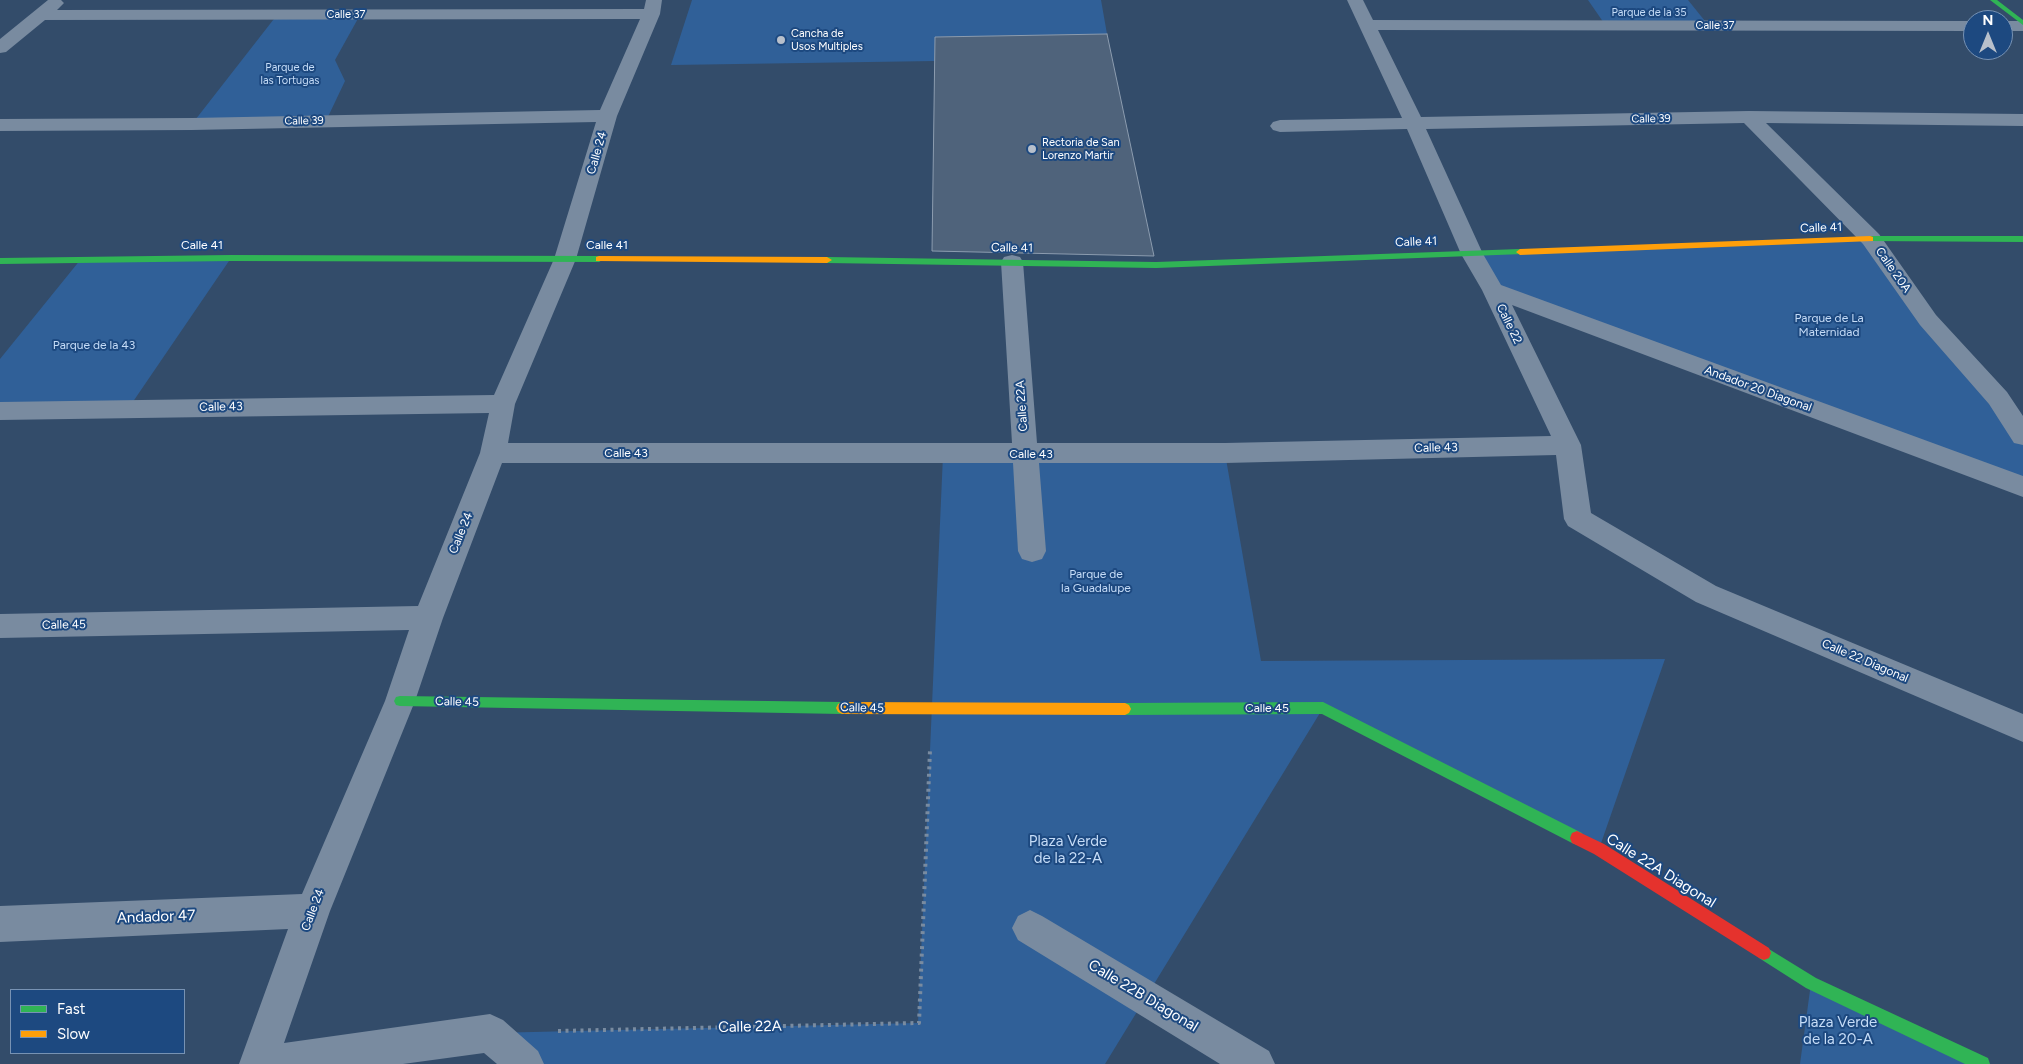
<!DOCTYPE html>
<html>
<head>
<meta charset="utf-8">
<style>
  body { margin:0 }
  #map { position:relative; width:2023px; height:1064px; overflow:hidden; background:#334c6a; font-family:Figtree,sans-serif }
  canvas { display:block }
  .legend { position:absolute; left:10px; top:989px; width:175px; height:65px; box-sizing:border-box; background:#1d4980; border:1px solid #7792b3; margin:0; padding:6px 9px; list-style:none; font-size:15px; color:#fff }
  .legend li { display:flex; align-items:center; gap:10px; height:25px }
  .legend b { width:25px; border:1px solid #7792b3 }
  .north { position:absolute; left:1963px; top:10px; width:50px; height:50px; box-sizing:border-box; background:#1d4980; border:1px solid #7792b3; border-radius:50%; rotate:0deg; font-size:14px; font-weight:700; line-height:20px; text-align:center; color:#fff }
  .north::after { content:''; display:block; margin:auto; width:18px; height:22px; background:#b8c0cb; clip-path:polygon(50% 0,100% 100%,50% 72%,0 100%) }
</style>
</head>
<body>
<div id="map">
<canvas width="2023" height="1064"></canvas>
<ul class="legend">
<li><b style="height:6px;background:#30b455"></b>Fast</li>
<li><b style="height:6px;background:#ff9f0a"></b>Slow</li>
</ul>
<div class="north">N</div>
</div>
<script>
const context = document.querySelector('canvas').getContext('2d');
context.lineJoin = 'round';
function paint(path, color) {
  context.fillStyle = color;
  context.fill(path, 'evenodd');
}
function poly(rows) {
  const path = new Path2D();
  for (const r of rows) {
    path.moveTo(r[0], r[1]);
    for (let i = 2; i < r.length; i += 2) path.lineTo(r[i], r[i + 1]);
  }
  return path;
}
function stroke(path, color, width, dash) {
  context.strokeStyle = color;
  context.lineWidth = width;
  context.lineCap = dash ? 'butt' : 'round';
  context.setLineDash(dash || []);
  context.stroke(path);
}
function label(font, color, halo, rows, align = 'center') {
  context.font = font + ' Figtree,sans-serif';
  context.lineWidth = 4;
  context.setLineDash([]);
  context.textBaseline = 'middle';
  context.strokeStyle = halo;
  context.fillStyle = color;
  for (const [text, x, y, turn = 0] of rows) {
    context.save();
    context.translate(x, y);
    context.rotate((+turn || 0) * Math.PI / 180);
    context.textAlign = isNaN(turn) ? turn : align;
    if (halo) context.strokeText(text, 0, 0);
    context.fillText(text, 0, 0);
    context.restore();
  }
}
const green = poly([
  [692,0,1101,0,1107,34,935,37,935,61,671,65],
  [1588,0,1688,0,1709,26,1606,26],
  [277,15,360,15,335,60,345,81,326,121,192,124],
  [1871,239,2023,436,2023,487,1493,290,1472,254],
  [231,258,128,409,0,411,0,359,81,259],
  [1225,453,1261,661,1665,659,1599,849,1323,708,1105,1064,525,1064,490,1033,918,1023,943,455],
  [1811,983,1982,1064,1800,1064]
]);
const building = poly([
  [1107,34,1154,256,932,251,935,37,1107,34]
]);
const path = poly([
  [558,1031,919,1023,930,750]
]);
const street = poly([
  [48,0,61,0,64,3,57,10,644,9,646,0,662,0,660,14,617,116,576,259,515,404,508,443,1012,443,1001,262,1004,257,1012,255,1020,257,1023,262,1037,443,1225,443,1551,436,1482,290,1461,254,1407,129,1280,132,1273,130,1270,126,1273,122,1280,120,1402,118,1347,0,1363,0,1373,20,1973,21,1973,31,1378,30,1421,117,1749,111,2023,114,2023,126,1766,123,1879,234,1936,315,2007,392,2023,416,2023,445,2014,443,1989,404,1920,325,1863,244,1744,123,1426,129,1483,254,1501,285,2023,476,2023,497,1512,305,1581,445,1591,513,1716,586,2023,714,2023,742,1696,602,1568,526,1564,519,1556,455,1225,463,1039,463,1046,551,1042,559,1032,562,1022,559,1018,551,1013,463,502,463,443,618,415,701,330,911,284,1043,490,1014,503,1020,538,1051,544,1064,497,1064,484,1053,403,1064,239,1064,288,929,0,942,0,906,302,894,385,701,409,630,0,638,0,614,418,606,480,453,489,413,0,420,0,402,494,395,554,259,596,122,192,130,0,131,0,119,192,118,600,110,640,19,45,20,6,52,0,53,0,39,48,0],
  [2003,21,2023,21,2023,31,2003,31,2003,21],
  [1030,910,1042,916,1269,1051,1275,1064,1220,1064,1018,940,1012,928,1018,916,1030,910]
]);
const fast = poly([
  [1990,0,1997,0,2023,20,2023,25,1990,0],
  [1870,236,2023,236,2023,242,1867,241,1867,237,1870,236],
  [1520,249,1524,252,1523,254,1156,268,827,263,822,260,827,257,1156,262,1520,249],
  [231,255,599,256,604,259,599,262,231,261,0,264,0,258,231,255],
  [400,696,842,702,846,704,848,708,846,712,842,714,400,706,396,705,394,701,396,697,400,696],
  [1323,702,1582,833,1584,838,1582,843,1577,845,1572,843,1322,714,1125,715,1121,713,1119,709,1121,705,1125,703,1323,702],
  [1764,946,1816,978,1988,1058,1990,1064,1965,1064,1806,988,1759,958,1757,953,1759,948,1764,946]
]);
const slow = poly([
  [1870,236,1873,237,1873,241,1520,255,1516,252,1520,249,1870,236],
  [599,256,827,257,832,260,827,263,596,261,596,257,599,256],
  [842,702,1125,703,1129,705,1131,709,1129,713,1125,715,842,714,838,712,836,708,838,704,842,702]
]);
const jam = poly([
  [1577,831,1604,844,1769,948,1771,953,1769,958,1764,960,1759,958,1594,854,1572,843,1570,838,1572,833,1577,831]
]);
const markers = [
  [781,40,5,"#b8c0cb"],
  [1032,149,5,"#b8c0cb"]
];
const farParknames = [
  ["Parque de la 35",1649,13],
  ["Parque de",290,68],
  ["las Tortugas",290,81]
];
const farStreetnames = [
  ["Calle 37",346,15],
  ["Calle 37",1715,26],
  ["Calle 39",1651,119,-1],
  ["Calle 39",304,121,-1]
];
const farPoinames = [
  ["Cancha de",791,34],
  ["Usos Multiples",791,47],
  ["Rectoria de San",1042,143],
  ["Lorenzo Martir",1042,156]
];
const streetNames = [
  ["Calle 24",597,153,-74],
  ["Calle 41",1821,228,-2],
  ["Calle 41",1416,242,-2],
  ["Calle 41",202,245],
  ["Calle 41",607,245],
  ["Calle 41",1012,248,1],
  ["Calle 20A",1893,270,55],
  ["Calle 22",1509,324,64],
  ["Andador 20 Diagonal",1758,389,20],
  ["Calle 22A",1022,406,-94],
  ["Calle 43",221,407,-1],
  ["Calle 43",1436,448,-1],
  ["Calle 43",626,453],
  ["Calle 43",1031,454],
  ["Calle 24",461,533,-68],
  ["Calle 45",64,625,-1],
  ["Calle 22 Diagonal",1865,661,23],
  ["Calle 45",457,702,1],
  ["Calle 45",862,708,1],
  ["Calle 45",1267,708],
  ["Calle 24",313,910,-69]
];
const parkNames = [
  ["Parque de La",1829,318],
  ["Maternidad",1829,332],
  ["Parque de la 43",94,345],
  ["Parque de",1096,574],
  ["la Guadalupe",1096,588]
];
const nearParknames = [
  ["Plaza Verde",1068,842],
  ["de la 22-A",1068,859],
  ["Plaza Verde",1838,1023],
  ["de la 20-A",1838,1040]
];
const nearStreetnames = [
  ["Calle 22A Diagonal",1661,871,32],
  ["Andador 47",156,917,-2],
  ["Calle 22B Diagonal",1143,996,31],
  ["Calle 22A",750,1027,-1]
];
paint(green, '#306098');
paint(building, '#4f637b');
stroke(building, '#8c9caf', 1);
stroke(path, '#798ba0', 4, [3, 4.5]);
paint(street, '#798ba0');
paint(fast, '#30b455');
paint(slow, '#ff9f0a');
paint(jam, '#e5322d');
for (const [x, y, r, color] of markers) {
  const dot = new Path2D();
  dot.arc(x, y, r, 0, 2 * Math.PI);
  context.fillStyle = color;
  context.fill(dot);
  stroke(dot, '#1d4980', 2);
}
label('11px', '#c5dcf7', '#1d4980', farParknames);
label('11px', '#fff', '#1d4980', farStreetnames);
label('11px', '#fff', '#1d4980', farPoinames, 'left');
label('12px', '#fff', '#1d4980', streetNames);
label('12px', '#c5dcf7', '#1d4980', parkNames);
label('15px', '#c5dcf7', '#1d4980', nearParknames);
label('15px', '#fff', '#1d4980', nearStreetnames);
</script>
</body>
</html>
